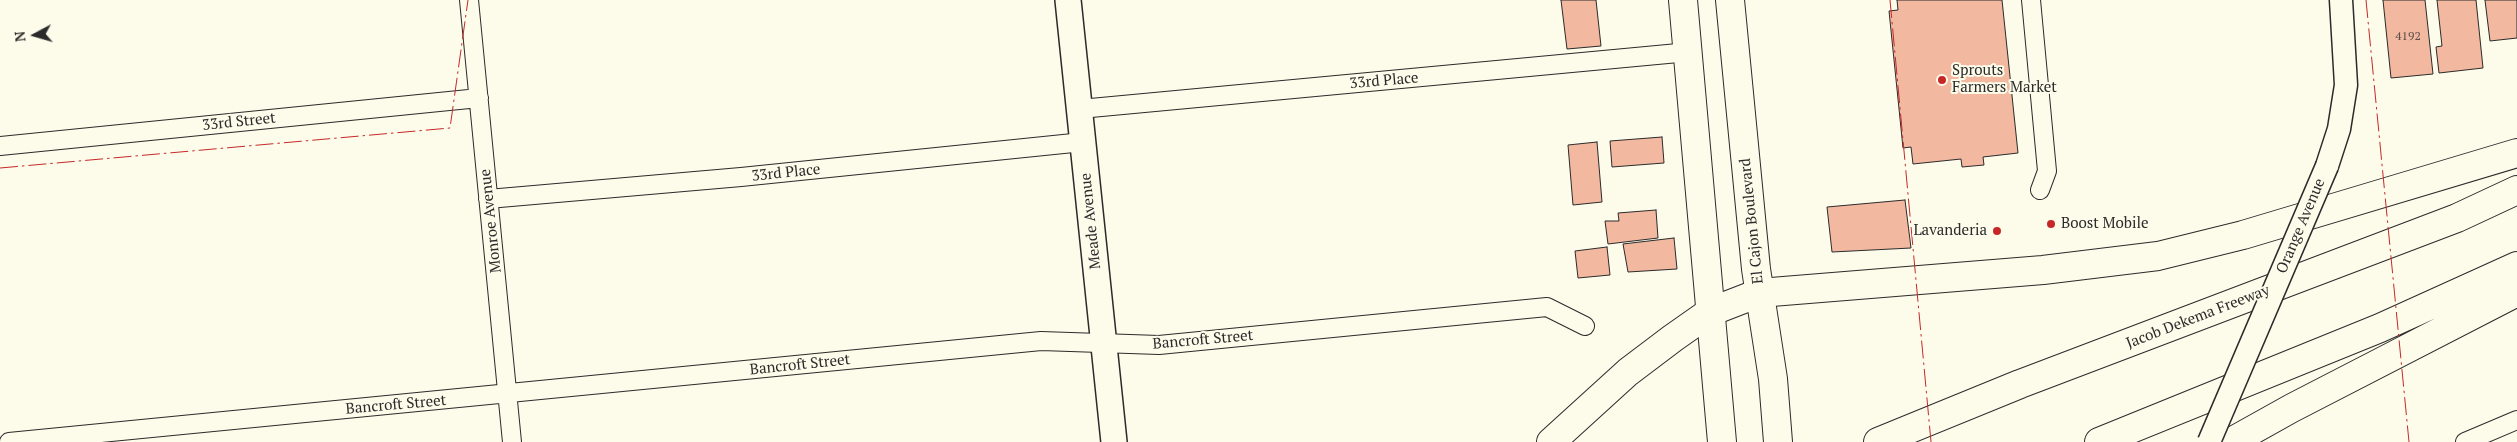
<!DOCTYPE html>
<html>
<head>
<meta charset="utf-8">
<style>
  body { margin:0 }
  #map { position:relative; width:2517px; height:442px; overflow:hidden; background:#fdfbea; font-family:"PT Serif",serif }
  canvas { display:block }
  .north { position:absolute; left:10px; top:10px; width:50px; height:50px; -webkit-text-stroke:4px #fdfbea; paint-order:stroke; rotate:264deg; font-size:14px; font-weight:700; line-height:20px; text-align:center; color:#2b2b2b }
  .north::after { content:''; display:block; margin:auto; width:18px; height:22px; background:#2b2b2b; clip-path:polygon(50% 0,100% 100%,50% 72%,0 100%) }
</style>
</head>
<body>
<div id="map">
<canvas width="2517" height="442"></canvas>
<div class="north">N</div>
</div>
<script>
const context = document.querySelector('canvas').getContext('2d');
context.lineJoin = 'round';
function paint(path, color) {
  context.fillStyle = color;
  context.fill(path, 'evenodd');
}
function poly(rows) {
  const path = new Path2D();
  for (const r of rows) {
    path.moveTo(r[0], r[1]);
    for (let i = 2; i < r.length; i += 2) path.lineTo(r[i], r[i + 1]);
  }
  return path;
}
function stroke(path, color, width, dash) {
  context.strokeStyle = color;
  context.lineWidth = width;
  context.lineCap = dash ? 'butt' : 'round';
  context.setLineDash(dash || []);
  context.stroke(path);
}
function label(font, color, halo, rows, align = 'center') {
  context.font = font + ' "PT Serif",serif';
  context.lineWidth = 4;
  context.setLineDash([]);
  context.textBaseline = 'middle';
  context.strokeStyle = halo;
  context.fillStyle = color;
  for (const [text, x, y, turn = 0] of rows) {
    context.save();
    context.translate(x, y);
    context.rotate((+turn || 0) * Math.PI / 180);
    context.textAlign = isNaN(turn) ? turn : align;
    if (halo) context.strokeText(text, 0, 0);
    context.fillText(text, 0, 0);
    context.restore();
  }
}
const building = poly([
  [1561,0,1596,0,1601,46,1567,49,1561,0],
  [1897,0,2002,0,2018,153,1983,157,1984,165,1962,167,1961,159,1913,164,1911,147,1903,148,1889,11,1898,10,1897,0],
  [2383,0,2425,0,2433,74,2391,78,2383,0],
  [2437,0,2476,0,2483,68,2439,73,2436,47,2442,46,2437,0],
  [2485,0,2517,0,2517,38,2490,41,2485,0],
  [1662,137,1664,163,1612,167,1610,141,1662,137],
  [1597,142,1602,202,1573,205,1568,145,1597,142],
  [1905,200,1911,248,1832,252,1827,207,1905,200],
  [1656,210,1658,238,1608,244,1605,221,1619,221,1618,213,1656,210],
  [1674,238,1677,269,1628,272,1623,244,1674,238],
  [1607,247,1610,275,1578,278,1575,251,1607,247]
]);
const minor = poly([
  [469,0,512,442],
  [2031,0,2047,171,2040,190],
  [1080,109,1689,52],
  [0,146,479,98],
  [488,199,741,177,1083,142],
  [9,442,1041,341,1159,345,1547,307,1585,326],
  [2465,442,2517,420]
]);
const tertiary = poly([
  [2327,166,2339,129,2346,85,2341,0]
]);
const secondary = poly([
  [1068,0,1114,442]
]);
const primary = poly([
  [1683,0,1722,442],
  [1730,0,1756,269,1773,379,1778,442]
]);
const motorway = poly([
  [1551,442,1628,372,1673,338,1710,312,1759,293,2043,270,2158,256,2243,235,2517,153],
  [1878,442,2020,384,2457,218,2517,190],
  [2099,442,2380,328,2517,266],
  [2231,442,2292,408,2517,292]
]);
const tertiaryBridge = poly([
  [2209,442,2327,166]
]);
const power = poly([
  [1890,0,1931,442],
  [2366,0,2409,442],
  [0,168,450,128,468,0]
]);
const markers = [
  [1942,80,5,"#c62828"],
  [2051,224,5,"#c62828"],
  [1997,231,5,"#c62828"]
];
const numberNames = [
  ["4192",2408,37]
];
const poiNames = [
  ["Sprouts",1952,71],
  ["Farmers Market",1952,88],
  ["Boost Mobile",2061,224],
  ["Lavanderia",1987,231,"right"]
];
const streetNames = [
  ["33rd Place",1384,81,-5],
  ["33rd Street",239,122,-6],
  ["33rd Place",786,173,-6],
  ["Monroe Avenue",491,221,-96],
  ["Meade Avenue",1091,221,-96],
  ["El Cajon Boulevard",1752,221,-96],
  ["Orange Avenue",2301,226,-67],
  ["Jacob Dekema Freeway",2198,317,-21],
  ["Bancroft Street",1203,340,-5],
  ["Bancroft Street",800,365,-6],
  ["Bancroft Street",396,405,-5]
];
paint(building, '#f2b8a0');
stroke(building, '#2b2b2b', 1);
stroke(minor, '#2b2b2b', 20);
stroke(tertiary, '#2b2b2b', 25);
stroke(secondary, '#2b2b2b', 28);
stroke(primary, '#2b2b2b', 30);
stroke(motorway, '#2b2b2b', 30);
stroke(minor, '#fdfbea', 18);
stroke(tertiary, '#fdfbea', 22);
stroke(secondary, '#fdfbea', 25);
stroke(primary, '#fdfbea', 28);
stroke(motorway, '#fdfbea', 28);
stroke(tertiaryBridge, '#2b2b2b', 25, []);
stroke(tertiaryBridge, '#fdfbea', 22);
stroke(power, '#c62828', 1, [18, 4, 2.5, 4]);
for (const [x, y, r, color] of markers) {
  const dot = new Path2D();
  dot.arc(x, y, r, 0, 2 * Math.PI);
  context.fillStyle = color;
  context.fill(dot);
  stroke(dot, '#fdfbea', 2);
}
label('12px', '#5d4e48', null, numberNames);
label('15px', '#2b2b2b', '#fdfbea', poiNames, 'left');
label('15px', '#2b2b2b', '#fdfbea', streetNames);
</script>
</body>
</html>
